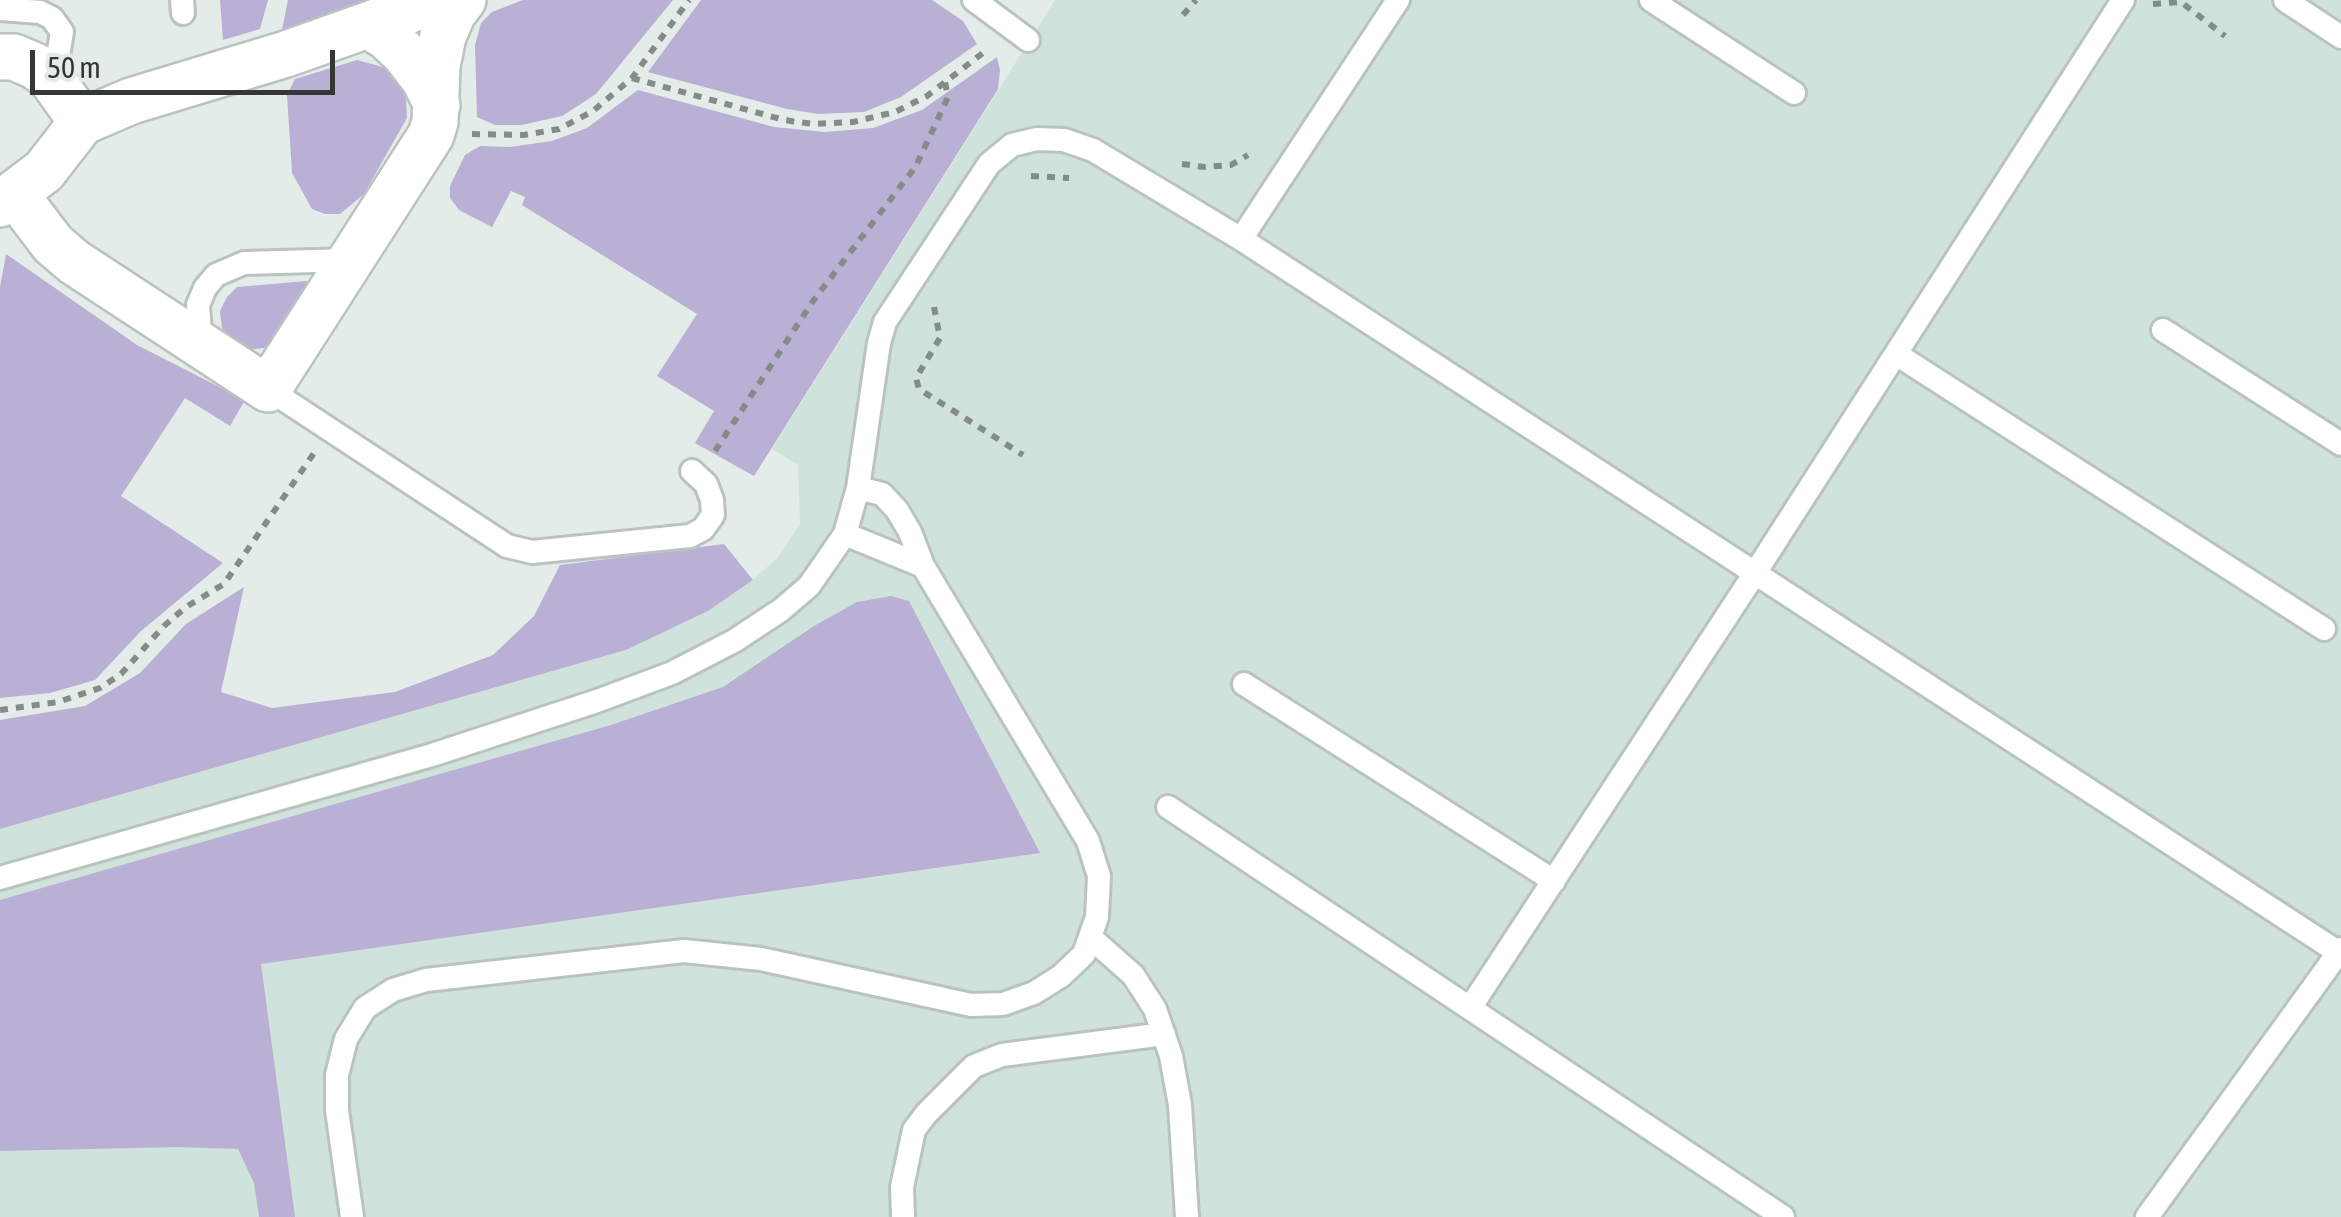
<!DOCTYPE html>
<html>
<head>
<meta charset="utf-8">
<style>
  body { margin:0 }
  #map { position:relative; width:2341px; height:1217px; overflow:hidden; background:#e3ece9; font-family:"Asap Condensed",sans-serif }
  canvas { display:block }
  .scale { position:absolute; left:30px; top:50px; width:305px; height:45px; box-sizing:border-box; border:5px solid #343736; border-top:0; padding-left:12px; font-size:30px; line-height:35px; white-space:nowrap; color:#343736; -webkit-text-stroke:8px #e3ece9; paint-order:stroke }
</style>
</head>
<body>
<div id="map">
<canvas width="2341" height="1217"></canvas>
<div class="scale">50 m</div>
</div>
<script>
const context = document.querySelector('canvas').getContext('2d');
context.lineJoin = 'round';
function paint(path, color) {
  context.fillStyle = color;
  context.fill(path, 'evenodd');
}
function poly(rows) {
  const path = new Path2D();
  for (const r of rows) {
    path.moveTo(r[0], r[1]);
    for (let i = 2; i < r.length; i += 2) path.lineTo(r[i], r[i + 1]);
  }
  return path;
}
function stroke(path, color, width, dash) {
  context.strokeStyle = color;
  context.lineWidth = width;
  context.lineCap = dash ? 'butt' : 'round';
  context.setLineDash(dash || []);
  context.stroke(path);
}
const built = poly([
  [1055,0,2341,0,2341,1217,0,1217,0,829,626,650,708,611,753,580,778,557,800,524,798,465,772,449]
]);
const green = poly([
  [220,0,268,0,260,29,223,40],
  [288,0,375,0,282,30],
  [523,0,673,0,596,94,562,116,522,125,495,125,477,117,475,45,481,23,492,12],
  [701,0,932,0,963,21,977,44,901,97,864,112,818,114,787,109,648,72],
  [997,57,1000,70,998,89,754,476,695,443,714,411,657,376,697,314,522,205,525,197,511,191,492,227,459,210,450,198,450,186,465,155,480,146,510,147,552,141,587,128,638,90,774,127,825,132,873,128,922,110],
  [357,60,390,69,400,81,406,99,407,118,364,194,340,214,325,214,312,209,292,173,287,95,295,79],
  [6,254,137,345,245,400,230,426,185,398,121,496,223,563,141,631,95,680,50,693,0,698,0,287],
  [307,281,312,285,278,340,264,348,246,350,232,342,222,328,220,311,227,297,237,287],
  [724,544,753,580,708,611,626,650,0,829,0,720,85,706,140,673,186,624,244,587,221,692,272,708,395,692,493,655,534,616,560,565],
  [891,596,909,601,1040,853,261,964,295,1217,259,1217,254,1183,238,1149,177,1147,0,1151,0,900,611,725,723,687,814,626,857,602]
]);
const path = poly([
  [2153,4,2181,2,2225,36],
  [1183,15,1196,0],
  [632,78,784,120,813,124,853,122,895,112,927,96,988,49],
  [472,134,524,135,559,129,593,111,632,78,689,0],
  [1182,164,1204,167,1231,165,1248,155],
  [1031,176,1069,178],
  [934,307,940,338,916,378,919,389,1023,455],
  [715,451,813,301,916,166,948,97,945,82],
  [0,710,58,702,100,688,121,674,164,626,186,607,224,584,314,453]
]);
const service = poly([
  [182,0,183,13],
  [974,0,1028,40],
  [1651,0,1794,93],
  [2285,0,2341,37],
  [0,9,40,12,52,18,62,32,58,56,50,77],
  [1241,239,2341,954],
  [2163,330,2341,444],
  [201,344,198,305,205,288,216,275,244,263,350,260],
  [1896,354,2324,629],
  [268,389,507,546,532,552,690,536,703,529,713,515,712,500,706,484,692,471],
  [845,534,923,566,910,532,897,510,882,494,858,488],
  [1244,684,1554,881],
  [1168,807,1783,1217],
  [0,878,432,755,597,701,672,673,734,641,781,610,809,586,845,534,858,488,879,343,885,322,989,164,1012,145,1037,139,1064,140,1093,150,1241,239,1398,0],
  [1090,937,1133,975,1155,1009,1171,1056,1180,1105,1187,1217],
  [1470,1008,1755,573,2123,0],
  [352,1217,337,1110,337,1075,346,1039,365,1008,393,990,426,980,684,951,761,959,971,1005,1003,1004,1034,993,1061,976,1084,954,1097,917,1099,876,1088,841,923,566],
  [903,1217,902,1187,914,1130,926,1114,974,1066,1002,1055,1164,1034],
  [2147,1217,2341,949]
]);
const minor = poly([
  [367,25,387,37,404,53,424,79,437,105],
  [0,57,14,57,35,66,50,77,82,122],
  [82,122,131,101,286,54,438,0],
  [15,194,53,244,74,262,268,389,431,135,435,122,437,66,443,36,453,13,463,0],
  [0,204,44,171,82,122]
]);
paint(built, '#d0e2dc');
paint(green, '#baafd4');
stroke(service, '#bbc3c0', 28);
stroke(minor, '#bbc3c0', 50);
stroke(path, '#858b89', 6, [8, 8]);
stroke(service, '#fff', 22);
stroke(minor, '#fff', 45);
</script>
</body>
</html>
